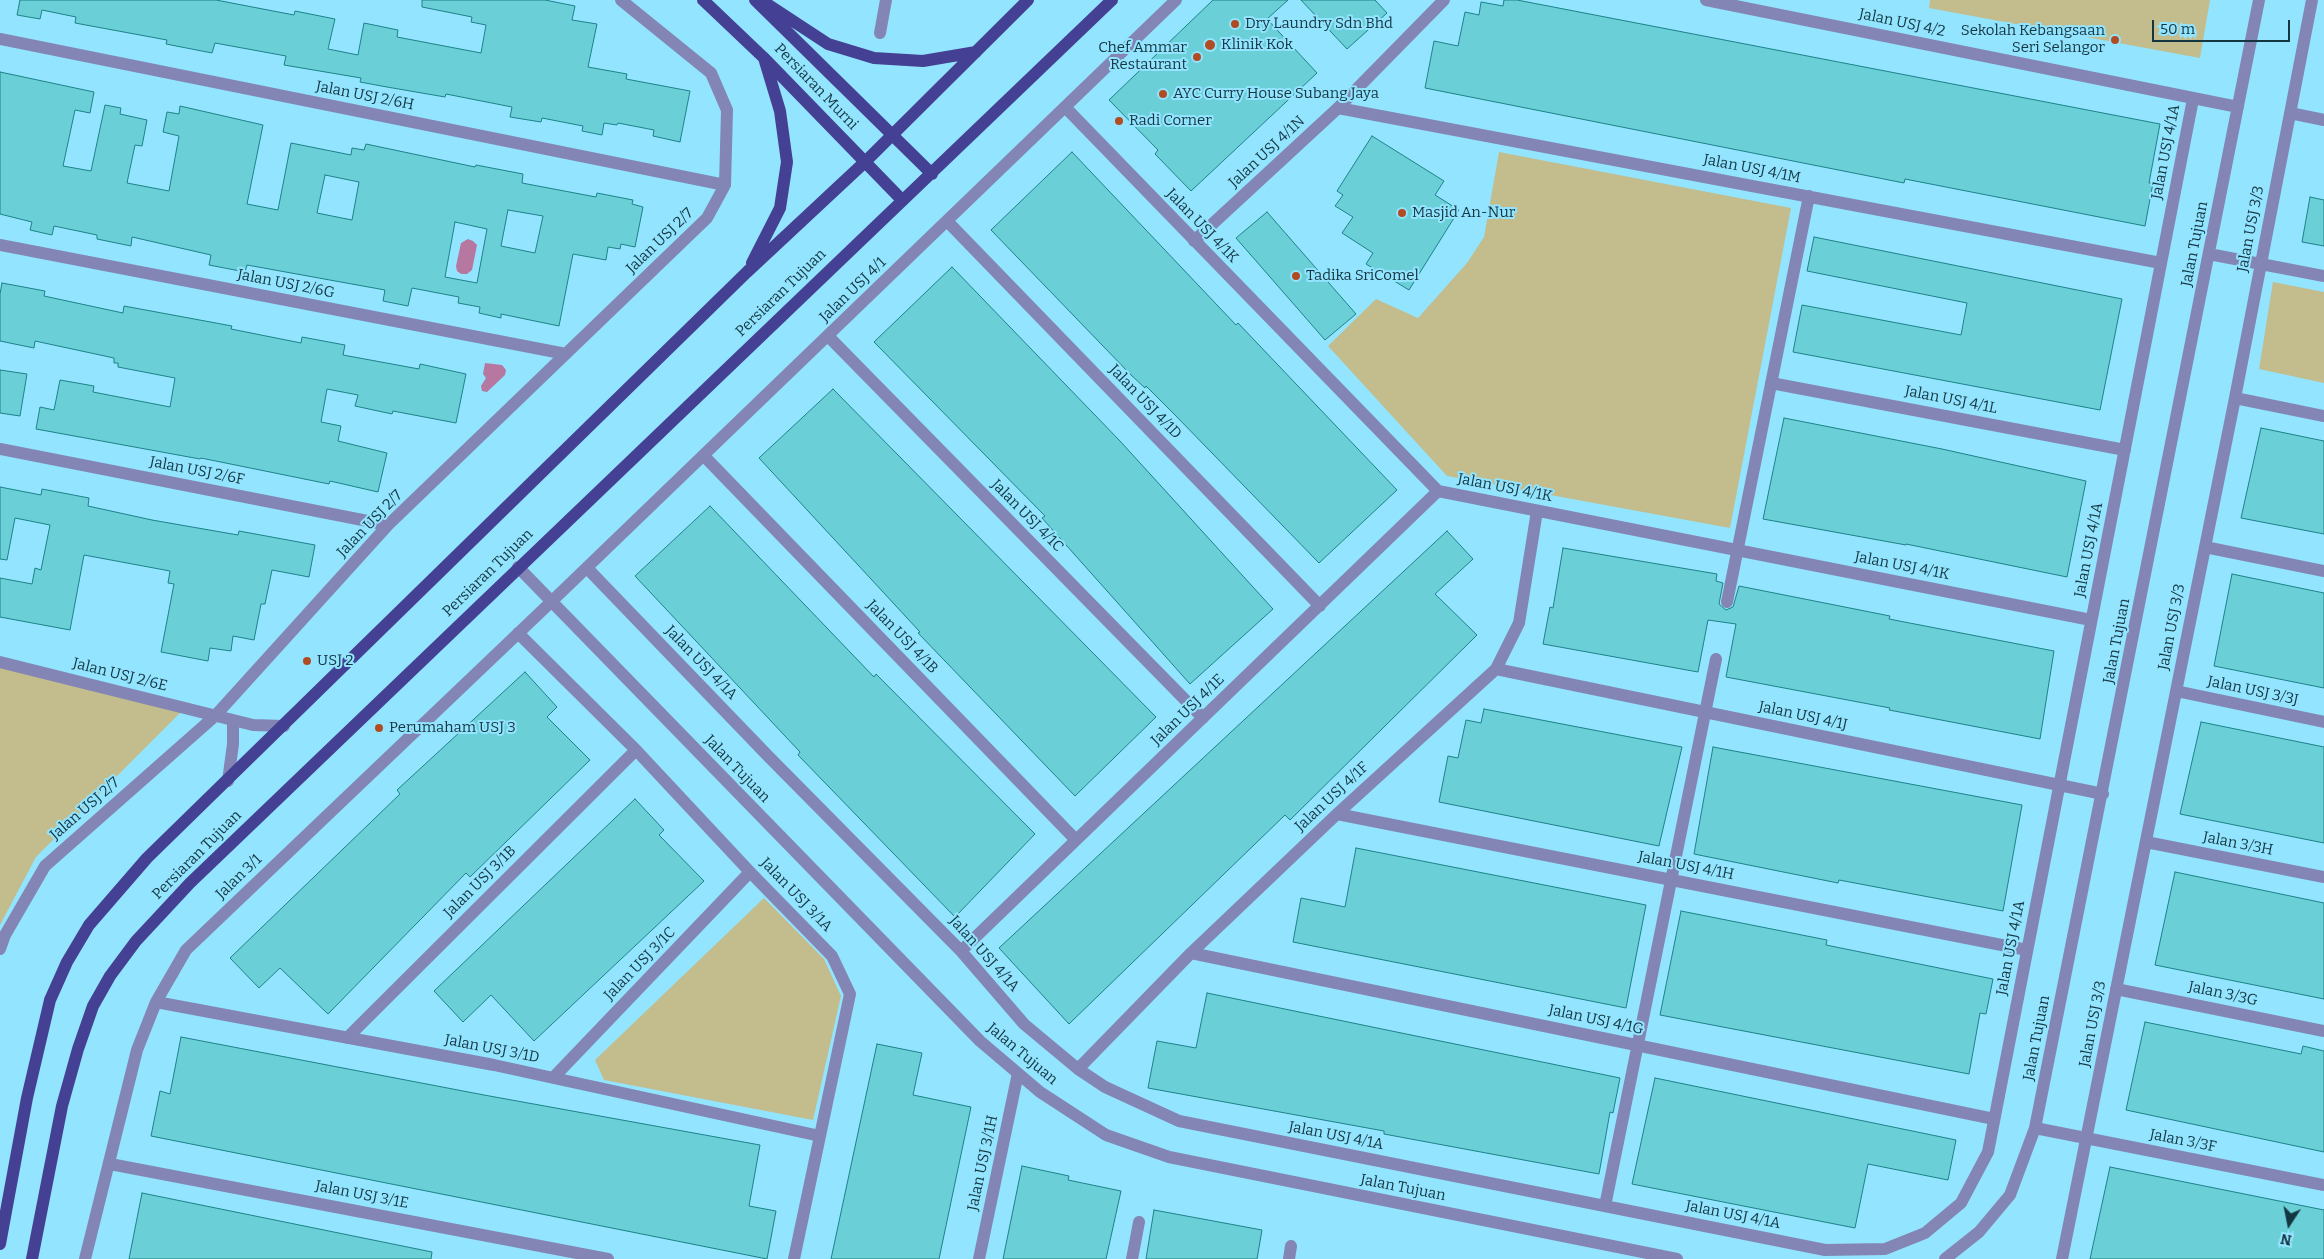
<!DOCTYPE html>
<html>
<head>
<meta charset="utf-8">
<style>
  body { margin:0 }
  #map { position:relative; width:2324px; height:1259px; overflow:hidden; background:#93e4ff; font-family:Bitter,serif }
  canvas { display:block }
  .north { position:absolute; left:2264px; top:1199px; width:50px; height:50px; -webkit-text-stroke:4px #93e4ff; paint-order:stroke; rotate:191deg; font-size:14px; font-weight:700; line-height:20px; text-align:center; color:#143641 }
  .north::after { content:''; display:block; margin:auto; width:18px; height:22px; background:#143641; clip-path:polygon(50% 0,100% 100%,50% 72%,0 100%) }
  .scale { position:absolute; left:2152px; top:20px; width:138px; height:22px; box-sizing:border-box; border:2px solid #143641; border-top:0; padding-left:6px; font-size:15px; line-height:18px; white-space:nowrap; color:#143641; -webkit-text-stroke:4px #93e4ff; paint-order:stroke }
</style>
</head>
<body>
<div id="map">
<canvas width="2324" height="1259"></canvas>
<div class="north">N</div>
<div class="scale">50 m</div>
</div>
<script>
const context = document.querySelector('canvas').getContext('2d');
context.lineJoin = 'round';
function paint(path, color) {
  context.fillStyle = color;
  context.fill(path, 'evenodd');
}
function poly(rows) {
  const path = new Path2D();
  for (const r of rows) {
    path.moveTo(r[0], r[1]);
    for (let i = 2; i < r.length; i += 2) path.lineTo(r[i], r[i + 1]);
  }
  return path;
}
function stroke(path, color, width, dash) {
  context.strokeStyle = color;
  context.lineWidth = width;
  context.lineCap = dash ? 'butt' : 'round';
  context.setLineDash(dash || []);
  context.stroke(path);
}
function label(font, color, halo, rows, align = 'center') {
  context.font = font + ' Bitter,serif';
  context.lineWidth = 4;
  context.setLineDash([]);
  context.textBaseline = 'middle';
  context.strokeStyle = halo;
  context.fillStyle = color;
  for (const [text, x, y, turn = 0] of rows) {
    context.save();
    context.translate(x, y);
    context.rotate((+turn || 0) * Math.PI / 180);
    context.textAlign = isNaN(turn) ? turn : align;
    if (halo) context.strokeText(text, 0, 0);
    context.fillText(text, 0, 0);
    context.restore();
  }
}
const green = poly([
  [1930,0,2210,0,2200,58,1929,8],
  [1499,152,1791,208,1730,528,1447,476,1328,346,1376,299,1418,318,1467,263,1484,237],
  [2273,282,2324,292,2324,383,2259,369],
  [0,667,190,703,36,857,0,925],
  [764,898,824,959,841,996,813,1120,604,1080,595,1060]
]);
const water = poly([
  [468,239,473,241,477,245,472,270,467,274,461,274,457,271,456,266,461,243],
  [485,363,502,365,506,370,505,375,487,392,482,391,481,386,486,378,483,374]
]);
const building = poly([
  [20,0,216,0,294,15,295,11,335,19,328,49,358,55,364,23,398,30,397,37,481,53,486,25,471,22,472,17,422,7,422,0,545,0,575,6,572,20,597,24,588,67,627,74,626,79,690,91,680,142,653,136,654,130,618,123,617,125,604,123,602,135,582,131,583,126,542,118,541,122,510,117,512,107,446,94,445,97,387,87,360,82,361,78,284,65,286,56,215,43,212,53,166,44,167,40,75,23,76,17,42,10,40,19,17,15,20,0],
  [1213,0,1288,0,1267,19,1317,73,1191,191,1155,154,1158,150,1109,100,1213,0],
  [1301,0,1375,0,1387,13,1347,49,1301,0],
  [1504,0,1517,0,2160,124,2149,183,2153,183,2145,226,1905,179,1904,183,1425,88,1434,41,1458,46,1465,12,1479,15,1481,2,1503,6,1504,0],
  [0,72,94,92,90,113,75,110,63,166,91,171,105,105,121,108,120,114,147,120,142,146,135,145,127,183,169,191,179,136,163,132,167,112,179,114,180,106,263,125,247,204,278,210,291,143,351,155,352,148,364,150,366,144,475,167,476,165,523,174,522,183,596,197,597,193,633,200,632,204,643,207,635,247,621,244,620,249,608,247,606,260,573,254,559,326,501,314,501,318,479,313,480,307,458,303,459,297,412,288,408,306,383,301,385,290,247,265,245,272,209,265,211,255,132,237,131,246,97,239,97,235,54,226,52,235,30,230,32,222,0,214,0,72],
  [325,175,359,182,352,220,317,213,325,175],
  [508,210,543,216,535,253,501,246,508,210],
  [455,222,487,229,477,283,445,277,455,222],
  [1372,136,1444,181,1435,195,1459,210,1409,290,1366,264,1373,253,1342,233,1353,217,1335,206,1343,195,1337,191,1372,136],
  [1072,152,1236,325,1238,323,1397,490,1319,563,1175,415,1146,386,1145,388,1130,374,991,230,1072,152],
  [2310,197,2324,200,2324,246,2302,242,2310,197],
  [1267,212,1356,314,1325,340,1236,238,1267,212],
  [1814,237,2122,299,2100,410,1793,352,1802,305,1961,335,1967,303,1807,271,1814,237],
  [952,267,1120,441,1273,609,1190,684,1042,518,1045,516,874,342,952,267],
  [2,283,45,291,44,296,123,313,124,306,232,326,231,329,301,343,302,337,345,345,343,355,419,369,420,364,466,374,456,423,393,411,392,414,355,406,358,395,327,389,321,422,341,426,338,441,387,453,378,492,330,481,329,484,201,458,200,459,36,429,40,407,54,410,60,380,94,386,93,392,170,407,175,378,118,367,118,363,114,363,114,358,35,341,34,348,0,341,0,294,2,283],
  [0,370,27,374,20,416,0,413,0,370],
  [833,389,1156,717,1075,796,918,633,920,632,759,458,833,389],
  [1784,418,1942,449,2086,481,2067,577,1906,544,1906,545,1763,519,1784,418],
  [2261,428,2324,441,2324,534,2241,518,2261,428],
  [0,487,41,495,42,489,89,498,88,506,152,520,238,535,239,531,315,545,309,577,272,570,265,604,261,604,254,640,233,636,231,651,210,648,208,661,161,652,174,584,168,583,170,571,84,555,70,630,0,617,0,578,32,584,35,568,41,570,50,525,15,518,7,560,0,559,0,487],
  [710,506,874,677,876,674,1035,834,955,917,798,755,800,752,635,576,710,506],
  [1447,531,1473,559,1435,594,1477,635,1290,820,1285,815,1069,1024,999,948,1447,531],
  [1563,548,1717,574,1716,581,1723,583,1719,604,1726,610,1733,607,1739,586,1890,616,1889,619,2054,651,2040,739,1889,710,1890,708,1726,677,1736,624,1708,620,1698,672,1543,644,1550,607,1553,608,1563,548],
  [2232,574,2324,593,2324,688,2214,666,2232,574],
  [525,672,557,707,547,717,590,760,470,877,466,873,328,1014,280,968,259,988,230,958,400,794,397,790,525,672],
  [1484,709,1682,747,1659,846,1439,802,1448,756,1458,758,1466,720,1481,723,1484,709],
  [2201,722,2324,747,2324,843,2180,814,2201,722],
  [1713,747,2022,805,2003,911,1839,880,1838,883,1694,854,1713,747],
  [635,799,664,830,659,835,704,881,534,1041,491,995,463,1022,434,991,635,799],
  [1356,848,1646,905,1626,1008,1293,942,1301,898,1345,907,1356,848],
  [2175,872,2324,903,2324,999,2155,965,2175,872],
  [1681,911,1827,940,1826,945,1993,979,1986,1014,1980,1013,1969,1074,1660,1015,1681,911],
  [1207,993,1620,1078,1613,1113,1610,1112,1599,1174,1384,1134,1384,1131,1148,1088,1157,1041,1196,1048,1207,993],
  [2145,1022,2301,1054,2303,1046,2324,1051,2324,1152,2126,1110,2145,1022],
  [181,1037,484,1095,760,1145,749,1206,776,1211,767,1259,151,1136,160,1091,170,1094,181,1037],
  [877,1044,922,1053,913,1095,971,1107,939,1259,831,1259,877,1044],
  [1655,1078,1956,1140,1948,1180,1868,1164,1855,1228,1632,1184,1655,1078],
  [1022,1166,1069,1176,1068,1180,1121,1191,1106,1259,1003,1259,1022,1166],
  [2110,1167,2324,1210,2324,1259,2090,1259,2110,1167],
  [142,1193,432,1252,431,1259,129,1259,142,1193],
  [1154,1210,1262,1230,1257,1259,1146,1259,1154,1210]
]);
const minor = poly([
  [1706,0,2238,107],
  [880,33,886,0],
  [0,39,725,185],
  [1065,107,1438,491,2091,620],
  [1338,108,2161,263],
  [2290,113,2324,120],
  [947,221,1320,606],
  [1194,241,1338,108,1444,0],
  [0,245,566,354],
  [2209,254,2324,276],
  [828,336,1203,718],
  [1771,383,2125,450],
  [2235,398,2324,416],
  [0,449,388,525],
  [704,456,1076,840],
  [2205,547,2324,571],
  [518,567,980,1041,1040,1092,1106,1135,1169,1157,1677,1259],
  [587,568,769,757,961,951,1024,1024,1078,1069,1105,1087,1179,1121,1825,1250,1885,1249,1925,1233,1961,1203,1988,1152,2193,99],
  [1727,602,1809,196],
  [518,633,636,750,750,872,832,956,850,994,794,1259],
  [0,662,253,725,284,726],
  [1496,669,2103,794],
  [2176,691,2324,722],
  [228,781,233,744,233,720],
  [1337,814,2027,950],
  [2146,842,2324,877],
  [0,949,5,935,45,866,215,716,388,525,707,218,725,185,727,110,711,73,621,0],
  [961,951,1438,491],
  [1191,953,1994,1119],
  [2116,989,2324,1031],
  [156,1002,494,1065,820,1136],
  [347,1038,636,750],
  [1078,1069,1191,953,1337,814,1496,669,1519,623,1537,511],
  [553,1078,750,872],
  [2035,1128,2324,1185],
  [110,1164,608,1259],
  [1605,1206,1716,659],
  [85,1259,137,1050,156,1002,186,950,551,602,1176,0],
  [979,1259,1018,1073],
  [1132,1259,1139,1222],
  [1289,1259,1291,1246],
  [1945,1259,1979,1232,2010,1195,2035,1128,2259,0],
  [2062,1259,2235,398,2312,0]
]);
const major = poly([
  [703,0,763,57,902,200],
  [755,0,932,174],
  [767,4,828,44,874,58,923,61,976,52],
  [752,263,780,208,787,162,780,111,764,58],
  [0,1244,27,1098,50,1000,67,962,89,925,147,858,747,272,866,161,1028,0],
  [32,1259,62,1106,78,1049,93,1006,110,976,136,941,190,883,1112,0]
]);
const markers = [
  [1235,24,5,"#b14b21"],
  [2115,40,5,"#b14b21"],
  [1210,45,6,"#b14b21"],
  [1197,57,5,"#b14b21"],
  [1163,94,5,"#b14b21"],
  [1119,121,5,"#b14b21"],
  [1402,213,5,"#b14b21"],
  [1296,276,5,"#b14b21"],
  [307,661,5,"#b14b21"],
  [379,728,5,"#b14b21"]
];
const streetNames = [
  ["Jalan USJ 4/2",1902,23,12],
  ["Persiaran Murni",816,87,46],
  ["Jalan USJ 2/6H",365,96,11],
  ["Jalan USJ 4/1N",1267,152,-43],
  ["Jalan USJ 4/1A",2166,152,-79],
  ["Jalan USJ 4/1M",1752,169,11],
  ["Jalan USJ 4/1K",1202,226,46],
  ["Jalan USJ 3/3",2251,229,-79],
  ["Jalan USJ 2/7",660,241,-44],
  ["Jalan Tujuan",2195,244,-79],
  ["Jalan USJ 2/6G",286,284,11],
  ["Jalan USJ 4/1",853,290,-44],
  ["Persiaran Tujuan",781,293,-44],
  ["Jalan USJ 4/1L",1951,400,11],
  ["Jalan USJ 4/1D",1145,402,46],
  ["Jalan USJ 2/6F",197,471,11],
  ["Jalan USJ 4/1K",1505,488,11],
  ["Jalan USJ 4/1C",1027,516,45],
  ["Jalan USJ 2/7",370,524,-46],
  ["Jalan USJ 4/1A",2089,550,-79],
  ["Jalan USJ 4/1K",1902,566,11],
  ["Persiaran Tujuan",488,573,-44],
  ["Jalan USJ 3/3",2172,627,-79],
  ["Jalan USJ 4/1B",902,637,46],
  ["Jalan Tujuan",2117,641,-79],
  ["Jalan USJ 4/1A",701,663,46],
  ["Jalan USJ 2/6E",120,675,14],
  ["Jalan USJ 3/3J",2253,691,12],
  ["Jalan USJ 4/1E",1188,710,-44],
  ["Jalan USJ 4/1J",1803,716,12],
  ["Jalan Tujuan",737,769,46],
  ["Jalan USJ 4/1F",1332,797,-43],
  ["Jalan USJ 2/7",85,809,-41],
  ["Jalan 3/3H",2238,844,11],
  ["Persiaran Tujuan",197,855,-45],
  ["Jalan USJ 4/1H",1686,866,11],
  ["Jalan 3/1",239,877,-44],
  ["Jalan USJ 3/1B",480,882,-45],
  ["Jalan USJ 3/1A",796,895,46],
  ["Jalan USJ 4/1A",2011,948,-79],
  ["Jalan USJ 4/1A",984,954,48],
  ["Jalan USJ 3/1C",640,964,-46],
  ["Jalan 3/3G",2223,994,12],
  ["Jalan USJ 4/1G",1596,1020,12],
  ["Jalan USJ 3/3",2093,1024,-79],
  ["Jalan Tujuan",2037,1038,-79],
  ["Jalan USJ 3/1D",492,1049,11],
  ["Jalan Tujuan",1022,1054,40],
  ["Jalan USJ 4/1A",1336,1136,11],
  ["Jalan 3/3F",2183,1141,11],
  ["Jalan USJ 3/1H",983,1163,-78],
  ["Jalan Tujuan",1403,1188,11],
  ["Jalan USJ 3/1E",362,1195,11],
  ["Jalan USJ 4/1A",1733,1215,11]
];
const poiNames = [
  ["Dry Laundry Sdn Bhd",1245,24],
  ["Sekolah Kebangsaan",2105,31,"right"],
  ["Seri Selangor",2105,48,"right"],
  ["Klinik Kok",1221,45],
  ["Chef Ammar",1187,48,"right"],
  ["Restaurant",1187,65,"right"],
  ["AYC Curry House Subang Jaya",1173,94],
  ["Radi Corner",1129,121],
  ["Masjid An-Nur",1412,213],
  ["Tadika SriComel",1306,276],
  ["USJ 2",317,661],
  ["Perumaham USJ 3",389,728]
];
paint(green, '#c3bc8c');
paint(water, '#b677a0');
paint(building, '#6acfd6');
stroke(building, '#1d8288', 1);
stroke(minor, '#8386b5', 12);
stroke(major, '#444093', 12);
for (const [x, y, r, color] of markers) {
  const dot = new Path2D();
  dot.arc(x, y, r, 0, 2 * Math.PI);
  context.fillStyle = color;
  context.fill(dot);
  stroke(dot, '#93e4ff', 2);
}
label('15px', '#143641', '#93e4ff', streetNames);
label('15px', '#143641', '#93e4ff', poiNames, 'left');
</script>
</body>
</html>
